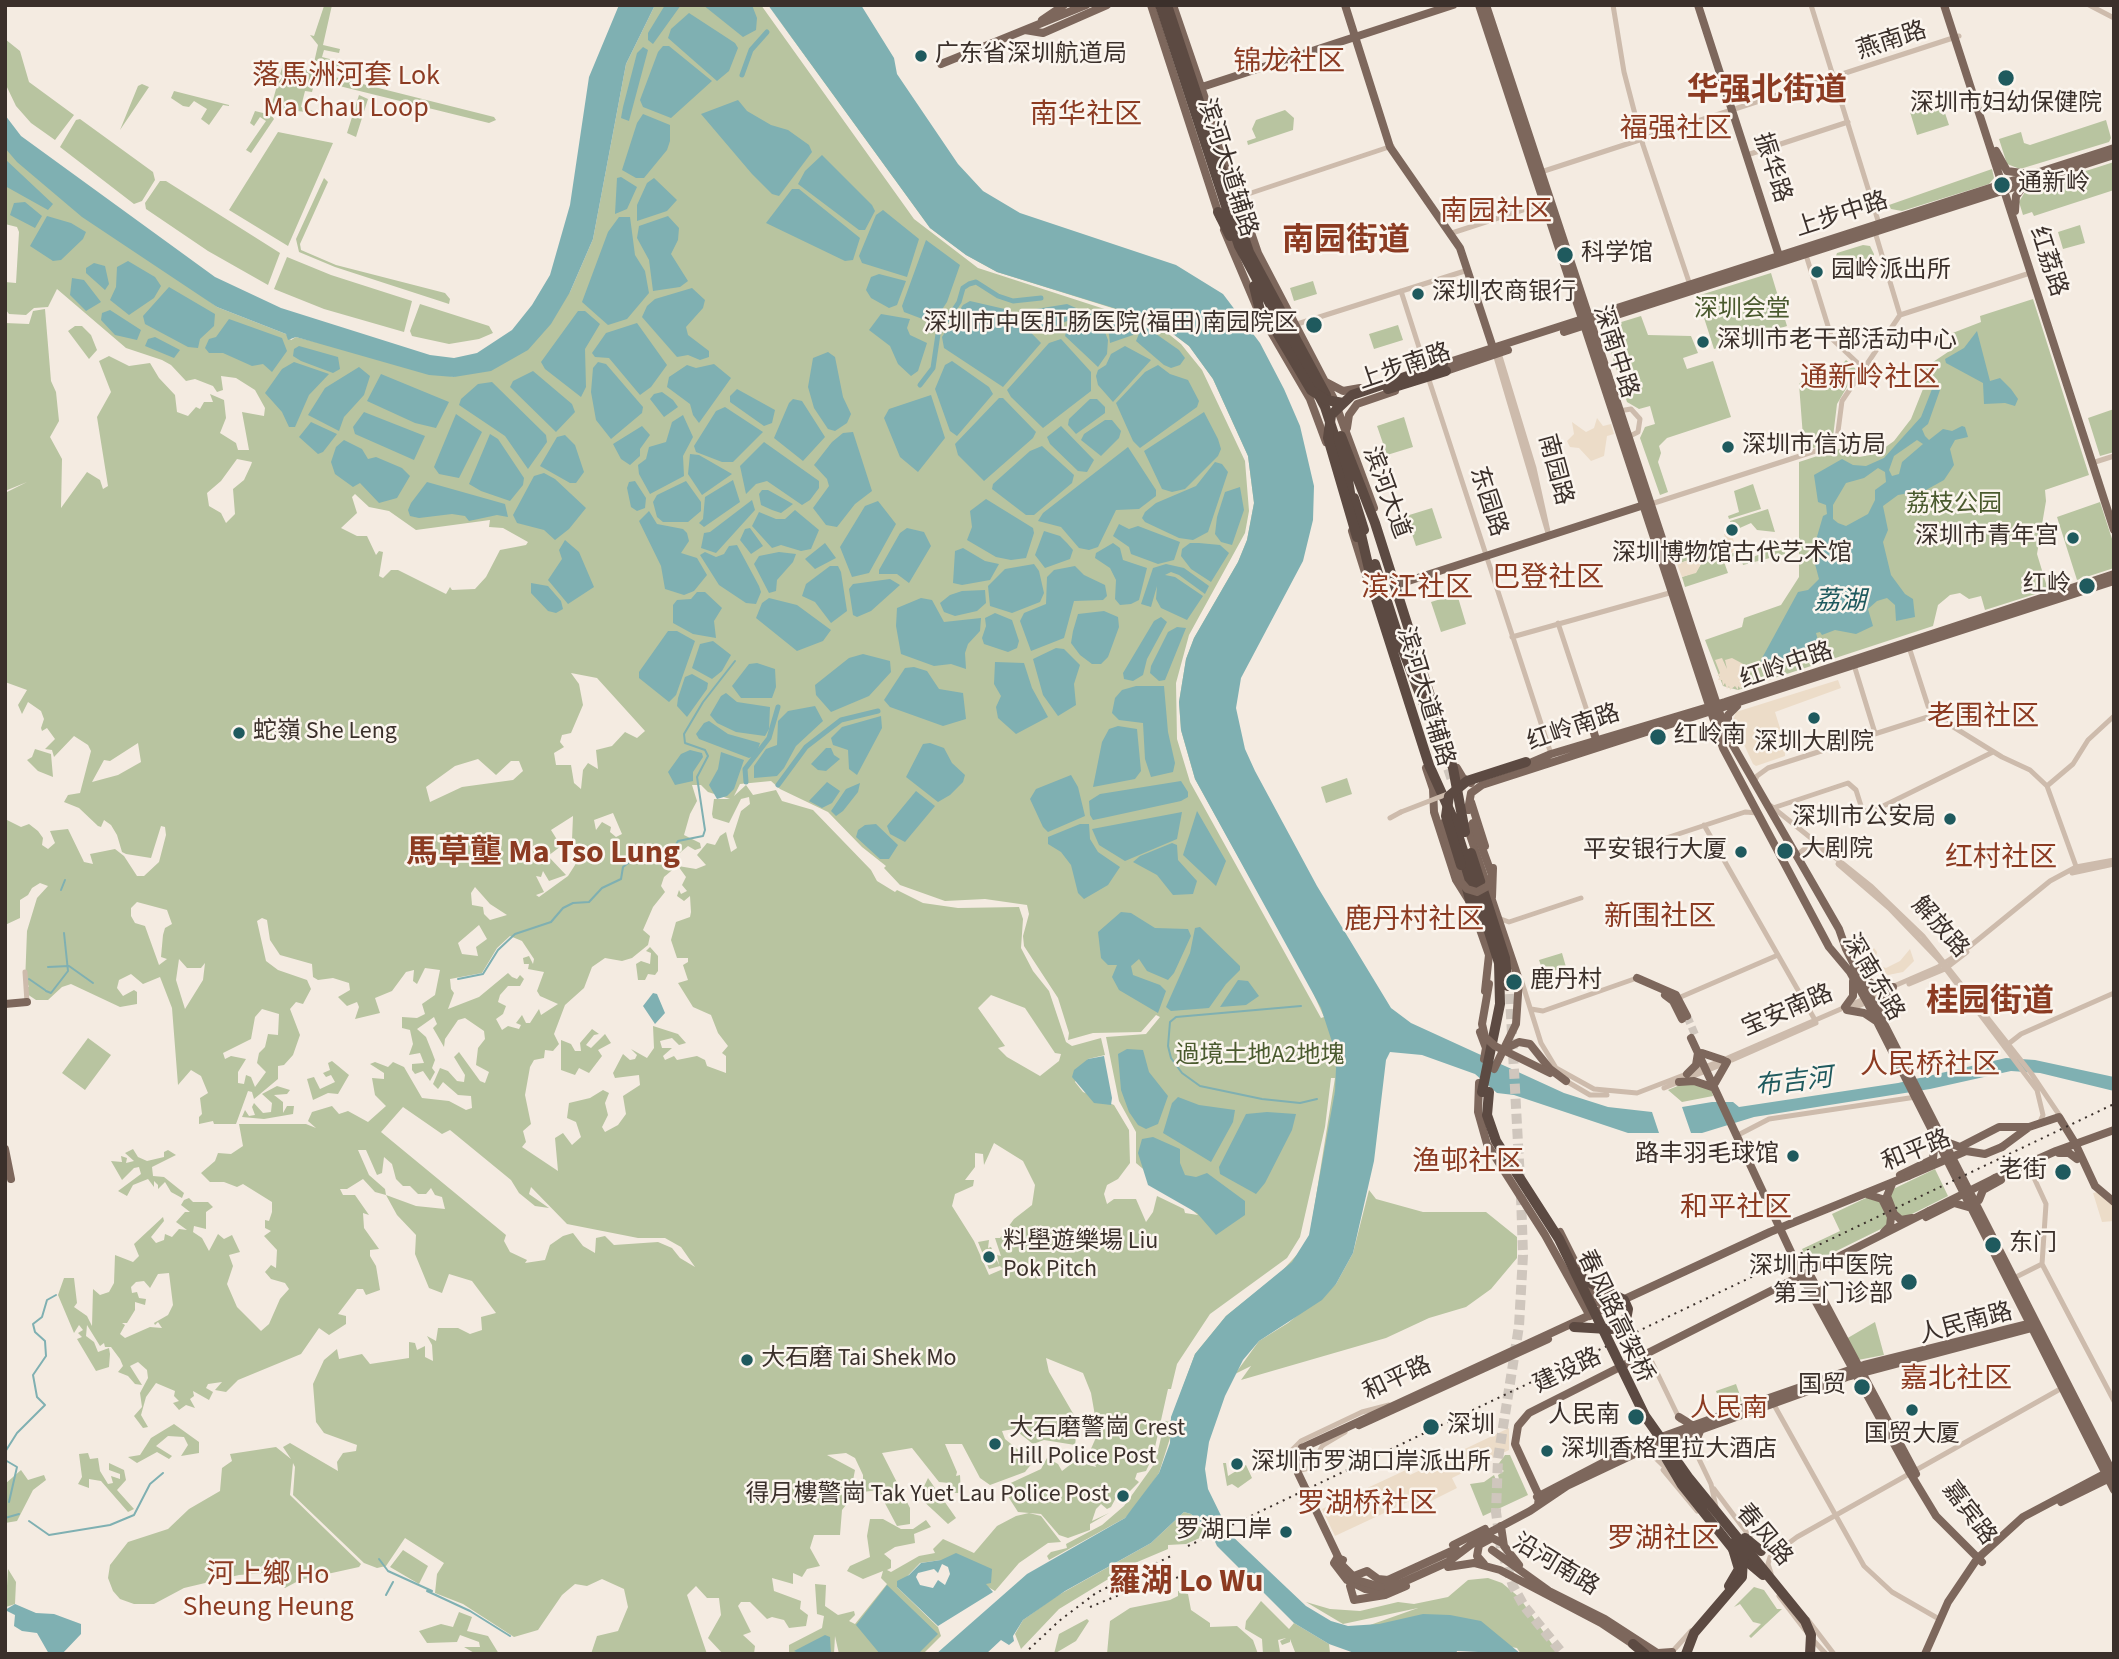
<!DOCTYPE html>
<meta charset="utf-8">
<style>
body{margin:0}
#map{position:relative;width:2119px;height:1659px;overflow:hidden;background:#f4ebe1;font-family:"Source Sans 3",sans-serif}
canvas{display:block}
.frame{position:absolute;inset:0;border:7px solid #3b302b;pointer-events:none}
</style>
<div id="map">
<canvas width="2119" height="1659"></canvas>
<div class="frame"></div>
</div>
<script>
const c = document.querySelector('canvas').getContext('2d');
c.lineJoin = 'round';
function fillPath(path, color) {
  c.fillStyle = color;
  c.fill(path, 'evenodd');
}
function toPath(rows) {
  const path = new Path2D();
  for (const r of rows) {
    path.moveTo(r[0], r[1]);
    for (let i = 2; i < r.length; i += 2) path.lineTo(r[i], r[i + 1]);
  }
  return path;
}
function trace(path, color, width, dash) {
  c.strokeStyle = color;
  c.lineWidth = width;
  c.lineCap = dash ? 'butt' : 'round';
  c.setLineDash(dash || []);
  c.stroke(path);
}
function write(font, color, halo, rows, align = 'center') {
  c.font = font + ' "Source Sans 3","Noto Sans SC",sans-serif';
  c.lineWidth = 5;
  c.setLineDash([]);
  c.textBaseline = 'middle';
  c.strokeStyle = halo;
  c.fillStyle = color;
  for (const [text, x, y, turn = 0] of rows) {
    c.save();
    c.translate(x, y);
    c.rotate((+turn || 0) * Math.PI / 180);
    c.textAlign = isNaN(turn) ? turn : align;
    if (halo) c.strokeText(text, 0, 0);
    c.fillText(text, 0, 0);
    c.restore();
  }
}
const green = toPath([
 [322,5,332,5,323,45,340,49,339,53,324,50,322,57,341,62,338,73,334,71,335,64,325,62,322,69,313,67,318,45,310,35,314,36,324,6],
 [655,5,761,5,914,219,978,268,1160,327,1181,344,1202,370,1245,461,1249,511,1245,533,1189,635,1176,683,1177,739,1190,782,1321,1018,1324,1017,1310,986,1195,779,1181,730,1179,702,1186,659,1194,638,1238,562,1247,540,1254,503,1248,456,1213,379,1189,346,1157,322,997,272,966,255,930,228,768,5,854,121,1113,300,1186,335,1235,412,1259,486,1251,543,1198,636,1324,1002,1339,1065,1315,1236,1171,1435,1159,1473,1140,1501,1125,1518,1049,1560,1047,1556,1051,1552,1067,1548,1066,1544,1102,1525,1124,1506,1155,1463,1165,1421,1170,1422,1195,1354,1226,1316,1282,1271,1303,1248,1310,1234,1335,1078,1331,1078,1325,1127,1300,1237,1287,1258,1210,1314,1177,1364,1171,1389,1168,1389,1153,1456,1146,1471,1137,1473,1135,1479,1139,1482,1128,1493,1119,1492,1111,1507,1107,1509,1101,1504,1096,1509,1092,1521,1109,1513,1090,1524,1090,1530,1068,1538,1059,1535,1041,1514,1018,1512,1002,1487,1041,1469,1047,1458,1058,1464,1062,1471,1075,1461,1096,1467,1090,1451,1098,1433,1091,1393,1083,1373,1046,1358,1049,1372,1078,1422,1075,1445,1044,1440,1033,1444,1014,1429,1002,1431,1005,1439,1033,1462,1025,1472,990,1485,980,1478,962,1444,945,1444,957,1472,956,1476,960,1475,961,1493,954,1493,949,1483,939,1482,912,1448,882,1453,910,1508,910,1524,897,1526,878,1490,863,1492,863,1475,855,1458,846,1453,827,1455,855,1470,849,1501,842,1510,840,1535,814,1535,810,1548,820,1566,807,1569,802,1577,793,1573,793,1584,772,1578,774,1591,801,1601,800,1609,808,1615,806,1626,789,1628,784,1620,772,1617,767,1619,750,1602,741,1602,738,1606,751,1632,743,1635,755,1646,754,1654,723,1654,708,1638,721,1615,719,1598,707,1598,696,1586,687,1595,707,1654,591,1654,597,1636,618,1631,628,1607,624,1589,602,1579,587,1586,575,1584,562,1595,538,1630,514,1637,463,1604,435,1593,437,1574,444,1563,405,1538,386,1566,377,1568,364,1563,293,1495,295,1467,293,1463,290,1495,361,1564,359,1567,300,1580,285,1588,266,1573,239,1575,184,1588,154,1604,134,1604,120,1599,113,1591,108,1578,110,1565,128,1542,168,1529,189,1509,220,1491,222,1468,232,1461,230,1454,276,1447,291,1459,283,1447,290,1443,338,1471,337,1462,343,1453,356,1451,357,1445,324,1433,316,1422,313,1384,324,1360,337,1349,339,1359,362,1354,370,1364,409,1358,409,1342,415,1343,417,1350,425,1346,425,1357,433,1361,432,1345,427,1336,436,1341,438,1328,458,1328,470,1334,482,1330,481,1317,496,1313,472,1281,449,1274,442,1293,429,1288,415,1254,416,1235,397,1215,386,1195,375,1192,363,1179,347,1189,340,1189,343,1195,355,1195,369,1215,363,1213,364,1228,379,1249,370,1250,370,1256,376,1266,380,1290,366,1295,363,1289,357,1289,338,1314,346,1316,346,1324,329,1335,319,1328,301,1354,238,1380,226,1392,215,1390,222,1382,208,1384,206,1388,213,1392,209,1400,193,1391,194,1396,190,1399,195,1408,186,1405,179,1410,173,1403,179,1401,174,1396,175,1391,156,1383,146,1397,141,1415,148,1427,143,1428,134,1416,142,1407,140,1393,148,1378,147,1370,138,1362,130,1366,142,1385,135,1384,128,1376,118,1372,123,1366,120,1359,111,1347,105,1347,104,1343,100,1346,87,1325,86,1336,94,1342,98,1352,109,1348,110,1354,109,1367,96,1371,77,1339,82,1337,78,1333,83,1330,79,1325,74,1333,58,1295,64,1278,74,1278,77,1303,74,1307,87,1316,92,1326,93,1289,100,1295,109,1292,114,1283,115,1255,133,1262,139,1256,134,1244,163,1217,164,1221,151,1237,156,1243,164,1240,165,1234,172,1237,179,1229,187,1230,176,1222,185,1212,190,1212,181,1205,184,1200,189,1198,193,1202,208,1202,213,1207,206,1212,206,1229,194,1226,193,1232,202,1238,209,1251,218,1234,224,1239,232,1235,240,1252,229,1255,233,1266,227,1284,237,1307,261,1331,269,1324,280,1299,289,1289,285,1283,271,1279,265,1272,271,1265,276,1268,277,1250,264,1236,271,1231,265,1228,265,1220,269,1221,272,1212,272,1202,243,1184,237,1187,224,1182,210,1182,201,1173,215,1161,218,1153,231,1154,243,1146,239,1124,306,1124,316,1128,308,1121,312,1112,332,1106,339,1114,348,1111,368,1122,386,1106,375,1095,372,1078,384,1079,384,1073,370,1064,375,1062,388,1067,393,1062,404,1067,422,1098,449,1101,466,1110,472,1108,471,1096,458,1095,443,1082,438,1089,433,1084,440,1068,448,1071,457,1081,464,1082,465,1075,454,1057,459,1052,480,1081,485,1083,489,1072,476,1065,478,1048,485,1039,484,1031,465,1018,458,1020,445,1039,444,1047,433,1028,437,1024,434,1017,417,1029,426,1037,432,1052,435,1060,432,1068,435,1072,430,1081,423,1071,415,1074,412,1070,412,1064,424,1063,420,1053,409,1055,413,1044,410,1030,402,1028,402,1017,417,1018,425,1014,422,1004,435,995,440,970,425,968,417,984,413,981,414,970,406,972,392,991,375,998,380,1013,355,1019,359,1007,357,1002,347,1006,338,997,350,990,349,983,333,978,318,980,313,977,312,964,280,955,270,940,267,920,262,918,257,921,266,961,278,970,307,980,311,989,303,1004,296,1002,290,1009,300,1035,293,1055,284,1065,278,1066,278,1079,254,1099,252,1092,248,1091,236,1124,214,1124,213,1121,199,1124,199,1117,202,1114,200,1098,208,1093,201,1076,191,1070,178,1085,172,1008,160,977,143,984,131,974,119,980,117,988,123,996,134,990,137,992,137,1004,120,1007,71,984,62,987,48,1000,36,1000,24,992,29,986,25,983,27,931,37,898,48,886,40,883,32,888,28,895,20,900,20,918,5,925,5,819,21,827,29,824,38,831,43,838,42,845,48,849,55,843,50,831,68,829,84,862,93,864,90,854,115,849,124,856,137,876,144,876,159,862,166,835,165,827,161,826,151,858,126,854,122,852,117,835,111,825,104,820,101,827,98,826,79,808,64,802,68,795,80,793,91,751,88,745,74,736,54,757,52,750,45,749,55,739,47,728,42,731,41,728,44,719,41,711,28,702,22,714,18,705,27,690,5,682,5,493,27,482,5,491,5,323,29,324,33,311,45,309,51,381,56,392,59,421,50,437,62,459,61,508,87,472,100,480,103,489,108,486,97,417,111,392,99,361,109,356,129,366,150,363,159,378,175,395,177,412,188,416,196,407,200,409,204,402,213,402,210,394,224,400,226,418,220,433,236,443,238,450,249,450,242,412,264,416,265,408,255,390,236,378,221,376,223,390,217,392,213,386,195,379,186,381,171,365,162,360,126,348,57,289,48,307,34,308,26,315,9,314,6,310,5,282,16,283,19,232,17,227,5,224,5,147,217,307,286,334,291,340,296,337,454,377,570,292,593,239,626,64],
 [237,459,252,462,251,465,244,480,233,489,235,514,226,523,221,513,209,506,207,493,221,481],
 [355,494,369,507,389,511,416,530,490,520,489,527,503,528,528,542,526,545,500,550,486,577,475,589,452,590,450,587,446,594,398,570,391,570,383,578,379,576,383,552,379,551,376,555,367,536,357,536,341,528,357,513,352,497],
 [571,673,597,678,645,731,637,738,625,732,612,746,596,750,598,769,588,763,583,770,581,789,574,783,571,765,556,765,554,753,564,747,560,742,562,735,571,733,583,705,579,684],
 [138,743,141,762,118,775,92,782,104,760,110,761],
 [478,759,496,775,511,761,519,761,523,771,513,780,462,787,430,802,426,787,455,766],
 [771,781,780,789,828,812,862,847,886,866,884,868,900,885,945,901,985,899,1027,905,1029,914,1023,936,1024,946,1058,998,1069,1033,1068,1040,1093,1033,1141,1032,1156,1015,1160,1017,1146,1034,1106,1037,1119,1101,1136,1132,1136,1163,1198,1215,1185,1213,1184,1209,1157,1196,1153,1212,1146,1222,1136,1199,1114,1199,1107,1204,1104,1194,1107,1185,1118,1179,1130,1163,1129,1130,1114,1105,1083,1092,1075,1082,1088,1059,1105,1055,1101,1038,1072,1046,1066,1042,1049,991,1033,971,1021,948,1023,919,1019,907,958,908,923,903,897,890,895,892,877,881,871,870,813,810,782,801,776,790,753,795,746,785,734,796,740,784],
 [692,785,701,785,708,792,730,799,714,799,712,814,713,818,729,823,741,799,749,797,750,804,741,811,733,836,737,848,731,852,726,832,720,836,715,845,707,843,697,855,706,865,696,869,678,866,686,877,682,885,687,891,681,894,679,890,677,896,684,901,690,896,691,912,690,917,676,922,671,940,677,958,688,958,688,962,683,965,688,980,678,983,693,1007,711,1015,718,1033,728,1046,722,1053,726,1056,726,1073,707,1066,705,1060,697,1056,677,1060,674,1056,665,1060,663,1056,672,1048,662,1048,660,1041,672,1038,679,1045,686,1043,678,1034,653,1026,654,1048,647,1058,631,1049,637,1055,635,1059,630,1060,623,1054,613,1073,615,1078,639,1075,640,1085,623,1096,626,1114,618,1125,605,1132,602,1127,608,1115,605,1103,609,1093,603,1090,590,1098,569,1103,567,1118,576,1122,581,1137,572,1145,563,1133,555,1138,558,1171,522,1147,526,1142,523,1131,531,1124,525,1095,530,1067,534,1060,544,1058,545,1050,553,1051,559,1044,554,1034,565,1005,584,988,592,967,605,958,622,961,632,958,648,945,650,936,643,930,653,907,665,892,661,886,664,877,677,866,669,853,675,857,688,846,695,850,701,848,700,843,684,835,690,814,697,801],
 [613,813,622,834,616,837,610,832,611,827,602,822,596,830,594,820],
 [573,816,572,840,582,854,568,876,539,897,536,895,544,892,536,876,541,877,543,871,549,881,566,875,548,856,561,846,551,830],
 [475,887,490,904,507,915,490,920,484,914,483,907,472,905,471,893],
 [137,902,167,910,172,924,165,928,163,935,161,957,167,959,159,965,145,926,135,923,131,916,131,908],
 [479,925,487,939,476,947,478,956,462,954,458,943],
 [510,936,522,941,534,959,533,964,529,956,523,958,524,964,529,964,528,969,544,972,537,991,540,996,558,1004,541,1015,539,1009,530,1023,526,1023,522,1015,516,1023,521,1025,519,1029,508,1026,502,1030,496,1019,503,1014,506,1006,498,1002,500,995,508,986,520,986,524,979,520,975,517,979,512,977,508,973,479,997,448,1009,454,993,451,989,450,979,482,973,497,948],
 [179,959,187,968,201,968,205,963,203,980,185,1009,176,980],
 [991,995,1025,1008,1055,1053,1061,1054,1059,1061,1040,1076,1007,1057,998,1048,1005,1046,978,1008],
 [262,1009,279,1014,278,1035,268,1034,265,1047,259,1053,257,1063,266,1072,255,1087,251,1077,246,1075,244,1084,238,1083,238,1072,246,1059,231,1056,225,1059,223,1053,251,1039,255,1017],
 [403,1107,442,1134,450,1130,511,1180,519,1193,535,1206,549,1208,529,1194,531,1187,567,1224,638,1238,665,1238,681,1247,695,1267,680,1258,672,1248,658,1242,614,1245,605,1236,596,1238,595,1253,583,1246,573,1233,563,1236,550,1245,545,1260,525,1263,527,1260,510,1252,504,1241,506,1235,381,1132],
 [994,1143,1023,1161,1035,1185,1032,1205,1014,1219,1000,1238,995,1238,1001,1256,997,1255,999,1265,991,1247,988,1248,989,1240,978,1242,989,1269,1000,1266,1003,1269,989,1275,974,1241,952,1206,955,1194,973,1186,974,1180,965,1180,975,1167,975,1153,983,1154,984,1165],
 [358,1150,366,1150,377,1175,382,1173,384,1157,392,1164,396,1179,403,1186,410,1186,418,1194,426,1194,431,1188,435,1195,442,1197,445,1209,416,1206,386,1195,385,1189,369,1175],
 [169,1273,173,1305,168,1315,154,1323,155,1325,158,1322,162,1328,150,1327,125,1338,120,1334,125,1325,122,1323,127,1323,135,1310,135,1302,145,1305,146,1299,139,1298,137,1292,132,1293,131,1287,136,1282,144,1281,150,1288,158,1274],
 [5,39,20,51,29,82,74,115,55,140,31,123,16,106,5,83],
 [283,64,494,117,496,120,489,123,315,80,312,92,305,91,301,107,319,113,273,109,271,107],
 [142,84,149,87,120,130,138,86],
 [174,91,229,105,229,106,223,105,209,125,201,119,207,109,194,101,189,107,183,106,171,98],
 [359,95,368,99,356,137,347,133],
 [1948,100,1942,104,1949,125,1917,135,1910,112],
 [1285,110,1294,118,1293,130,1248,145,1247,141,1256,138,1252,129,1256,120],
 [255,111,271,115,274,119,251,153,246,150,266,121,260,117,254,126,250,123],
 [80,119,153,172,155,180,142,201,134,204,60,147,76,120],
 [2106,120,2111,138,2109,142,2020,169,2007,164,1999,139,2021,132,2024,143,2030,145],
 [278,132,333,143,288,246,229,210],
 [2114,162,2114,190,2034,216,2032,212,2023,215,2019,202,2026,190],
 [1992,169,1994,178,1989,184,1902,211,1891,209,1889,205],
 [324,178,328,182,300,244,301,250,336,265,445,293,450,299,449,304,335,267,299,252,296,239],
 [160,181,166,181,280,253,268,285,208,251,146,209,145,203],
 [2080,225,2085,243,2063,249,2058,232],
 [1863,245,1870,246,1874,254,1873,265,1860,272,1840,275,1834,262,1837,253],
 [287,257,331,275,412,301,404,332,324,309,274,289],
 [1771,273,1787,326,1714,349,1697,296],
 [1313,281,1317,294,1294,301,1290,288],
 [2033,299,2089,475,2045,490,2046,501,2037,554,2048,590,1985,610,1981,596,1969,599,1960,593,1950,595,1938,605,1933,626,1738,690,1723,686,1705,640,1742,627,1744,618,1781,605,1799,577,1799,462,1839,449,1859,457,1876,454,1894,441,1911,419,1927,379,1924,368,1954,348,1950,334,1981,322,1980,316],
 [420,304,489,326,493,333,479,339,449,344,412,336,410,331],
 [1641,316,1648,335,1691,336,1698,353,1683,358,1687,369,1713,361,1731,417,1667,438,1659,446,1661,453,1658,462,1668,492,1660,495,1640,438,1645,427,1655,424,1650,406,1639,409,1627,402,1606,337,1607,332,1618,323],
 [1398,325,1403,340,1374,349,1369,334],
 [75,326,82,326,91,335,97,350,89,359,68,331],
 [1846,360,1857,370,1837,404,1833,437,1826,445,1804,450,1799,384,1812,373,1815,364,1832,376],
 [2114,409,2114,452,2100,456,2088,418],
 [1404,417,1413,447,1387,455,1377,426],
 [1753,484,1761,509,1729,519,1728,516,1739,512,1734,491],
 [2100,502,2114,545,2114,568,2077,580,2057,517],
 [1432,508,1442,538,1416,546,1406,516],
 [1768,509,1775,532,1757,530,1751,523,1733,531,1730,521],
 [1719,540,1720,544,1703,550,1698,557,1677,564,1674,554],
 [1785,545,1785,554,1743,565,1742,561],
 [1722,552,1724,556,1737,552,1738,555,1723,559,1728,573,1685,587,1682,577,1696,572,1705,557],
 [1457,594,1466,624,1441,632,1431,602],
 [35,749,51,754,53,777,38,771,27,760,32,757],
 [1347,778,1352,794,1326,803,1321,787],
 [650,947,658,956,658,971,655,975,648,974,645,980,638,980,636,964,641,961,650,964,651,953,646,951],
 [1562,953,1566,967,1544,974,1539,960],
 [592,1029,599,1034,594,1035,586,1045,591,1048,605,1034,611,1043,598,1050,602,1056,589,1073,579,1068,575,1075,561,1070,561,1040,571,1044,575,1051,581,1051,580,1043],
 [88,1038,111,1055,85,1090,62,1073],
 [332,1061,349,1075,338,1094,328,1093,313,1100,307,1079,314,1077,320,1089,335,1082,331,1075,326,1077,323,1073,330,1070,328,1063],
 [1685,1083,1711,1088,1713,1096,1682,1102,1668,1090],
 [277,1086,290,1090,287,1094,274,1095,283,1102,283,1113,287,1106,294,1106,293,1114,264,1119,242,1117,245,1110,249,1116,255,1115,252,1107,254,1103,263,1113,271,1112,272,1103,262,1094],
 [133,1149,138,1157,147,1161,164,1157,164,1152,168,1150,176,1155,152,1167,153,1176,164,1177,184,1193,182,1198,171,1192,165,1182,158,1189,158,1185,154,1181,154,1187,148,1179,133,1185,127,1196,118,1191,141,1174,139,1167,134,1168,122,1180,111,1161,122,1162,121,1156,127,1158,126,1163,134,1161,125,1153],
 [1935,1169,1948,1196,1906,1217,1899,1215,1890,1200,1891,1190],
 [1369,1190,1376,1199,1423,1212,1486,1212,1517,1237,1517,1258,1491,1289,1466,1307,1429,1318,1386,1338,1241,1380,1251,1366,1235,1374,1259,1341,1288,1323,1336,1284,1353,1253],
 [1868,1197,1878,1197,1890,1220,1885,1227,1814,1262,1809,1262,1802,1249,1840,1231,1832,1214],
 [1875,1322,1884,1355,1858,1360,1846,1339],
 [1736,1384,1742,1401,1722,1407,1716,1391],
 [174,1424,199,1442,199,1453,181,1456,188,1445,184,1437,168,1436,156,1446,172,1456,169,1459,157,1452,137,1463,128,1457,140,1455,151,1438],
 [88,1453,90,1459,98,1458,100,1471,108,1484,113,1483,111,1476,120,1479,120,1474,109,1470,109,1463,124,1470,126,1480,117,1490,134,1509,128,1512,101,1481,89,1479,89,1488,78,1484,82,1477,79,1454],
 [1505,1455,1510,1455,1528,1495,1483,1516,1470,1484,1484,1482,1494,1475,1496,1480,1499,1479,1498,1475,1504,1471,1497,1466],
 [1223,1463,1226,1463,1228,1476,1246,1465,1252,1478,1238,1488,1232,1484,1227,1486],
 [21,1470,28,1480,44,1475,46,1480,33,1490,17,1521,5,1523,5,1484],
 [928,1478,956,1518,948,1524,919,1497],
 [1184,1512,1191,1514,1211,1533,1186,1544,1168,1545,1168,1549,1116,1571,1115,1575,1059,1609,1021,1649,1015,1634,1023,1620,1055,1597,1151,1543],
 [1029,1513,1041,1516,1061,1542,1048,1543,1019,1563,995,1591,941,1560,920,1563,897,1587,938,1627,941,1636,923,1654,839,1654,835,1636,834,1654,789,1652,789,1645,822,1628,824,1616,817,1614,815,1584,826,1585,825,1606,838,1615,854,1611,855,1615,849,1621,855,1624,887,1584,881,1578,883,1571,863,1579,847,1571,850,1566,870,1557,867,1536,870,1519,883,1519,901,1529,913,1529,926,1520,931,1527,914,1534,915,1543,895,1547,884,1554,891,1560,891,1568,887,1570,891,1572,919,1556,935,1553,933,1549,943,1539,974,1553,997,1526,1016,1516],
 [403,1550,428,1566,419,1584,390,1567],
 [8,1569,16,1582,15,1604,6,1607,5,1620],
 [1488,1578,1502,1583,1519,1597,1559,1654,1521,1654,1517,1648,1370,1625,1418,1608,1343,1624,1306,1602,1330,1609,1360,1611,1398,1602,1414,1604,1448,1597,1468,1580],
 [1754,1587,1764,1590,1777,1609,1782,1609,1751,1638,1749,1636,1761,1624,1753,1622,1740,1604,1734,1607],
 [1178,1591,1188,1594,1191,1610,1210,1623,1210,1627,1237,1626,1253,1640,1258,1654,1107,1654,1110,1621,1130,1608,1170,1600,1178,1596],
 [1261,1601,1289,1629,1294,1623,1329,1644,1330,1653,1333,1654,1292,1654,1295,1652,1290,1639,1290,1642,1282,1645,1280,1641,1286,1638,1278,1640,1280,1652,1263,1654,1262,1639,1245,1629,1246,1621],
 [459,1612,472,1617,467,1631,488,1636,499,1654,476,1654,464,1647,480,1647,479,1642,460,1635,457,1642,427,1643,419,1631,441,1624,453,1627],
 [1087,1619,1089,1621,1076,1641,1054,1654,1059,1634]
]);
const plaza = toPath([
 [1597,418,1603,426,1611,424,1614,434,1607,436,1604,456,1591,461,1579,448,1570,447,1567,441,1574,434,1572,422,1586,432,1594,428],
 [1731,532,1737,552,1705,557,1696,573,1682,577,1677,564,1698,557,1703,550,1719,545,1719,540,1725,538,1724,534],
 [1722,658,1727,669,1725,660,1732,658,1747,666,1749,672,1741,673,1740,676,1749,674,1751,681,1743,684,1741,689,1738,686,1738,690,1735,686,1730,690,1729,686,1727,689,1725,683,1723,686,1722,680,1718,680,1720,676,1717,676,1720,673,1715,660],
 [1838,680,1841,688,1775,712,1784,741,1785,756,1756,766,1753,764,1733,721,1736,712],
 [1874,948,1877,952,1875,962,1880,966,1886,968,1900,961,1910,949,1914,961,1903,972,1888,975,1871,965,1869,955],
 [2098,1192,2114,1205,2114,1221,2102,1222,2093,1193],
 [1509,1428,1509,1450,1452,1478,1457,1488,1429,1502,1430,1507,1418,1512,1412,1500,1335,1536,1322,1509,1406,1470,1410,1475]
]);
const water = toPath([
 [619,5,655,5,626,64,593,239,570,292,551,324,528,350,491,371,454,377,429,375,296,337,288,340,286,334,217,307,82,217,17,162,5,148,5,115,21,136,215,277,281,308,430,355,454,358,477,353,512,330,532,305,550,275,570,205,589,77],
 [665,5,681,5,653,44,648,40,648,33],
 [703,5,752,5,757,18,756,30,743,37],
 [768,5,861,5,894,58,897,74,958,164,983,191,1020,213,1176,265,1223,294,1260,343,1284,389,1300,426,1314,486,1313,520,1303,561,1241,678,1236,708,1245,749,1255,771,1317,886,1391,1008,1411,1023,1564,1093,1608,1107,1652,1112,1659,1133,1628,1133,1514,1095,1497,1093,1475,1074,1422,1055,1390,1052,1386,1060,1374,1161,1353,1253,1336,1284,1322,1300,1259,1341,1243,1360,1225,1396,1209,1442,1205,1469,1208,1489,1230,1534,1306,1606,1331,1621,1348,1626,1379,1624,1423,1614,1450,1615,1481,1621,1521,1654,1457,1651,1456,1654,1357,1654,1329,1644,1294,1623,1217,1546,1211,1533,1191,1514,1184,1512,1151,1543,1065,1591,1023,1620,1013,1636,1014,1641,1009,1645,1001,1640,986,1654,936,1654,1027,1574,1125,1518,1159,1473,1170,1443,1171,1417,1195,1354,1226,1316,1292,1262,1309,1235,1335,1091,1336,1068,1333,1045,1321,1008,1195,779,1181,730,1179,702,1186,659,1194,638,1238,562,1247,540,1254,503,1248,456,1213,379,1189,346,1156,321,997,272,966,255,930,228],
 [689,13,735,43,738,48,729,71,717,81,668,38,671,29],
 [663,46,669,46,712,81,671,118,643,107,640,100,658,52],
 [643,47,648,50,629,121,621,118,623,107,637,53],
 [738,100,747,111,771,125,788,130,809,145,812,152,779,196,772,194,752,174,701,114],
 [643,114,670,125,670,141,667,150,644,178,636,178,622,170,637,123],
 [822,155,872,205,875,211,865,230,859,230,798,184,805,171],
 [5,159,53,204,48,210,5,186],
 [621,177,637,187,627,209,615,214,617,178],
 [654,178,677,200,667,211,637,221,637,205,647,183],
 [792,189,799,189,860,238,853,260,845,261,766,223],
 [25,202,42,216,35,228,10,215,14,203],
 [883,210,919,239,907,277,862,263,859,256,876,215],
 [47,216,71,223,86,232,83,239,61,260,53,261,30,246],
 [668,216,679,228,678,240,671,254,688,281,680,287,653,291,649,260,637,238,639,226],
 [619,217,630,217,635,255,645,271,649,293,627,319,608,325,582,302,608,232],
 [926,240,960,265,947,302,933,323,904,312,902,306],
 [128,261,155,277,161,286,154,298,129,315,110,300,116,287,117,267],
 [94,263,105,266,109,284,105,290,86,273,86,268],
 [879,274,906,281,897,305,889,308,871,298,866,290,871,277],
 [72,278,84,280,101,302,86,311,70,295],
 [169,287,215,314,214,326,200,339,198,348,188,347,145,324,143,316],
 [692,288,705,300,703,308,686,327,688,335,709,351,709,357,700,360,688,355,677,357,642,317,647,306,655,299],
 [970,301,1009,310,1041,343,1003,387,944,348,942,337,963,305],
 [1067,304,1076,308,1074,318,1044,331,1029,321,1024,311],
 [110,310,141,330,137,340,115,335,101,320,102,313],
 [1089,310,1136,324,1133,335,1110,343,1108,327,1080,318,1082,311],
 [578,311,585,311,600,324,585,349,586,387,581,397,545,369,541,362],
 [881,314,910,319,907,328,910,335,927,343,918,371,911,376,898,364,890,346,869,330],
 [229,319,282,338,287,351,272,372,263,364,252,366,223,353,209,353,205,348,209,339,216,337],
 [637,323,667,365,651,387,640,395,609,358,595,357,592,353,606,333],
 [1078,324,1103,327,1108,340,1107,354,1098,367,1065,336,1068,326],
 [1146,327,1179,350,1185,358,1180,365,1171,368,1164,365,1136,341,1141,329],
 [1977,331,1990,381,2000,378,2011,389,2018,399,2015,406,2005,403,1984,404,1983,383,1946,363,1945,359,1964,348],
 [155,337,180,350,174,358,145,346,148,339],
 [1061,339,1091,372,1091,391,1043,428,1011,397,1007,390,1049,343],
 [299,346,338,357,340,369,333,373,301,361,293,356,294,349],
 [1125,346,1151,360,1113,402,1098,385,1096,376,1098,370,1106,365,1111,354],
 [828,352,835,357,843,397,851,414,847,423,835,431,828,429,814,408,808,387,813,358],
 [952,361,989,387,993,394,957,436,950,431,935,389,945,365],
 [294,362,329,374,309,395,295,427,289,427,282,412,265,393,282,369],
 [598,362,606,364,643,407,642,413,611,439,596,420,591,392,593,368],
 [714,364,731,378,699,423,693,415,690,404,667,387,669,377,687,365,696,368],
 [1158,365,1170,374,1188,380,1199,401,1197,407,1140,448,1133,441,1116,403,1145,372],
 [359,367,370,376,364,395,344,417,339,431,308,415,325,388],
 [533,371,572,404,575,412,556,432,510,387,513,381],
 [381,374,449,402,436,428,415,423,367,401],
 [1936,379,1940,390,1928,424,1922,429,1925,436,1929,440,1943,429,1952,431,1962,426,1965,427,1968,437,1955,440,1950,449,1954,465,1944,480,1926,490,1898,495,1883,506,1888,530,1883,542,1891,575,1905,594,1913,599,1915,617,1896,621,1895,605,1887,598,1877,601,1868,609,1873,626,1856,634,1835,630,1822,635,1820,632,1816,633,1819,644,1814,649,1761,668,1761,660,1798,592,1808,590,1819,579,1815,564,1816,540,1823,516,1827,514,1826,505,1818,502,1814,475,1842,459,1853,465,1866,466,1884,458,1921,417],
 [1917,440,1923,444,1902,462,1899,474,1892,476,1889,470,1894,456],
 [1878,468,1885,472,1886,482,1875,490,1875,500,1868,514,1846,526,1838,523,1833,519,1833,505,1846,483,1864,478],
 [492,382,546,435,547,442,528,469,505,436,459,405,461,399,478,384],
 [737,389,775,410,772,423,764,426,730,402,730,396],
 [662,392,673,400,678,407,664,417,650,399,654,394],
 [931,395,945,438,918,472,900,457,884,418,889,409],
 [999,398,1003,398,1036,432,1033,438,984,481,958,455,955,444],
 [793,399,802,401,825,437,803,461,774,438,789,403],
 [1090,399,1097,399,1105,407,1105,413,1076,434,1068,425,1069,419],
 [725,407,763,432,733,462,722,462,696,452,694,446,716,411],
 [364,412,425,436,414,460,355,434,353,427],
 [1204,412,1218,439,1221,449,1218,456,1185,489,1172,492,1162,489,1144,451],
 [456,414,482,432,459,478,439,474,434,467],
 [683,415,693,437,683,456,684,476,650,494,639,474,638,465,646,459,649,447,666,442,672,422],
 [1105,420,1112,420,1121,431,1119,438,1101,456,1081,440,1084,434],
 [311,422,337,434,323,452,318,454,299,437],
 [642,426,650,435,640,449,640,456,630,465,621,459,613,444],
 [1061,426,1094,460,1087,472,1078,471,1050,444,1047,437],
 [853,432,872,491,855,504,837,527,826,525,813,508,829,486,827,479,814,465,832,442,843,433],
 [490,434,498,439,524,478,523,485,510,501,481,491,469,484],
 [565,435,575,445,584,472,576,483,570,483,540,466,557,437],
 [344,440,362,449,368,459,376,457,402,468,410,476,397,498,379,503,360,483,353,487,335,474,331,462,336,447],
 [764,442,819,481,819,488,810,500,802,505,767,481,756,484,746,494,740,466],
 [1042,446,1074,475,1072,483,1034,515,1026,515,992,489,993,484,1030,451],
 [1128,447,1156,490,1156,496,1139,509,1116,510,1098,547,1089,550,1079,548,1061,527,1038,521,1043,513],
 [690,454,699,455,732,474,702,495,688,474],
 [1215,462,1222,464,1228,472,1208,532,1193,540,1179,538,1145,522,1142,518,1145,512,1156,503,1196,486],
 [544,473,555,479,586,508,569,529,555,540,544,530,517,523,513,515,534,476],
 [733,480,740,502,704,527,699,523,703,519,705,497],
 [635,481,646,498,645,508,637,511,631,507,627,488,629,482],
 [686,481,701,502,701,511,688,522,663,522,657,517,653,502,657,495],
 [427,482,505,504,508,517,497,515,469,521,465,516,452,514,419,518,410,516,408,510,411,503],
 [1240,487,1244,510,1232,545,1221,542,1215,534,1217,517,1225,492],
 [762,490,768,490,793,504,781,513,772,510,761,505,759,494],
 [986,499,1033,528,1034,533,1026,558,1011,560,996,557,967,540,972,527,970,511],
 [752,500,755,510,716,553,701,548,704,533,710,532],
 [878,501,896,524,869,573,852,577,840,547,865,506],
 [795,510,819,530,811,549,801,551,781,545,772,548,752,526,759,512,776,519,785,519],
 [649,511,657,524,683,529,687,533,689,541,681,553,697,558,707,575,694,591,684,595,665,589,661,566,639,521],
 [1119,524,1129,529,1138,526,1180,542,1174,560,1158,564,1131,554,1129,547,1113,536],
 [750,528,763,546,751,554,740,540,745,529],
 [907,528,924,532,931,546,909,583,897,574,879,574,879,570,900,533],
 [1044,531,1060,536,1067,543,1073,550,1070,559,1045,568,1035,555],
 [565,540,579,552,594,587,568,604,548,580,562,559,559,550],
 [825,543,836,558,815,569,805,559],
 [1113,543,1120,548,1123,560,1147,568,1139,600,1131,604,1120,605,1115,599,1116,580,1110,568,1095,558,1096,553],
 [1199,543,1220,545,1229,553,1211,582,1191,569,1181,556,1182,549,1190,543],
 [737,545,759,586,761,592,756,604,746,603,719,585,700,555,705,552,716,557,724,554,729,546],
 [963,548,985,561,999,564,990,580,962,585,953,583,955,551],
 [779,552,796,554,793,562,777,580,776,591,769,593,754,564,759,556],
 [1034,564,1039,571,1044,593,1040,602,1012,613,990,606,988,586,1005,569],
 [1166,564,1184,568,1209,586,1205,594,1179,575,1171,572,1165,575,1175,577,1203,596,1187,620,1161,608,1156,599,1157,586,1151,607,1141,604,1153,568],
 [830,566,838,566,841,572,847,611,831,623,815,602,802,596,806,584],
 [1075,566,1084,575,1105,585,1107,596,1103,600,1074,601,1064,638,1031,651,1020,621,1024,613,1046,604,1047,577,1054,570],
 [890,579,900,585,871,611,857,617,853,615,849,589,853,584],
 [531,583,548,586,561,601,563,609,556,613,548,611,531,593],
 [985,590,986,603,977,611,955,616,944,612,940,603,950,595,962,591],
 [697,592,705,592,722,608,714,621,716,638,693,634,673,623,673,605,677,600,691,599],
 [769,598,797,605,831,630,823,641,797,651,756,618,762,603],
 [921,598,932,600,944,622,981,618,980,631,968,644,965,653,966,669,951,664,934,666,901,654,896,626,897,608],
 [1104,611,1118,617,1119,627,1108,657,1101,664,1092,664,1080,655,1071,643,1073,631,1078,614],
 [995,613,1012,620,1019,641,1017,648,1008,652,984,644,982,638,986,626,985,618],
 [1161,617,1167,622,1147,659,1143,675,1133,681,1124,679,1123,673,1154,621],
 [1177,627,1186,628,1165,680,1159,681,1150,673,1151,666,1168,632],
 [668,631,677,631,695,641,676,695,669,702,639,678,639,672],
 [713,641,731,655,722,671,712,679,692,668,700,644],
 [1056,648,1064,649,1080,665,1074,684,1076,705,1058,716,1043,695,1033,659],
 [863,654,890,661,891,672,869,696,831,712,816,695,815,685,849,658],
 [995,662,1024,663,1032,688,1048,717,1016,734,998,718,996,707,1001,696,994,684],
 [757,663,775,669,776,687,772,698,741,698,732,686,749,664],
 [914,667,927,671,939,689,963,693,966,719,943,726,890,707,884,700,905,668],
 [692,674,708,683,707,689,687,717,677,706,678,698,685,677],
 [1136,686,1164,686,1168,732,1175,763,1173,772,1151,777,1145,759,1143,723,1119,720,1112,713,1115,698,1122,690],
 [726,693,737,702,770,707,769,729,765,736,736,732,717,723,710,715,721,696],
 [815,706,823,721,796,746,784,768,777,776,754,778,754,766,766,749,777,745,778,721,788,711],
 [881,716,882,728,857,775,849,769,848,750,833,745,831,738,842,727],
 [709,721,728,734,760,743,756,755,749,758,699,739,696,734,704,723],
 [1118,726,1137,729,1141,771,1135,779,1093,787,1102,742,1109,729],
 [930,743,944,748,952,763,965,775,963,782,950,795,938,802,906,777,923,744],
 [826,748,831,748,834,755,840,759,826,771,818,770,811,764],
 [690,750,702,753,703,757,693,772,693,781,675,785,668,772,681,754],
 [721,752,744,760,734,789,727,796,717,799,709,785,718,769],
 [1071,775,1078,787,1085,816,1048,832,1043,827,1030,799,1036,789],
 [1181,781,1188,792,1188,797,1181,801,1103,818,1093,820,1090,815,1089,801,1100,794],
 [827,782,840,791,832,803,822,808,809,801],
 [860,783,858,792,843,811,836,816,831,811,846,789],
 [916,791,935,806,905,842,890,834,887,826],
 [1197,811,1226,861,1216,886,1183,855],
 [1182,812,1177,839,1125,861,1099,845,1092,829],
 [876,824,898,845,889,859,880,859,856,837,858,830,865,825],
 [1080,824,1089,824,1090,839,1098,852,1120,867,1108,885,1084,899,1078,893,1071,865,1061,852,1048,844,1048,837],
 [1172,843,1177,845,1178,860,1197,881,1193,894,1173,895,1157,875,1133,862,1140,856],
 [1121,912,1131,913,1155,928,1188,929,1191,936,1174,973,1168,980,1147,971,1139,959,1131,966,1133,975,1160,985,1166,991,1158,1013,1119,990,1112,977,1117,965,1108,965,1101,958,1098,932],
 [1200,927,1240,966,1240,970,1226,984,1209,1008,1171,1011,1166,1007,1190,953,1195,928],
 [1238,980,1248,981,1259,996,1246,1005,1220,1007],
 [653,993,657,994,665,1013,655,1024,643,1006],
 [1127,1049,1143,1050,1149,1072,1168,1096,1158,1124,1146,1129,1138,1125,1129,1112,1121,1090,1118,1054],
 [1104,1056,1112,1098,1111,1105,1094,1103,1072,1077,1074,1070,1088,1059],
 [2006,1058,2035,1060,2114,1077,2114,1091,2040,1073,2011,1071,1930,1089,1754,1117,1702,1133,1691,1133,1682,1107,1712,1102,1733,1102,1739,1107,1898,1083],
 [1178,1097,1199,1105,1235,1110,1233,1122,1211,1162,1163,1133,1172,1103],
 [1267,1112,1296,1114,1292,1130,1265,1183,1256,1194,1220,1174,1219,1167,1246,1114],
 [1153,1137,1180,1149,1180,1163,1185,1175,1196,1177,1207,1173,1245,1201,1245,1215,1216,1235,1197,1213,1148,1185,1138,1153,1142,1139],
 [956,1553,992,1569,991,1583,986,1584,993,1592,938,1626,897,1587,897,1581,909,1575,921,1563,941,1560],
 [942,1564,948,1567,950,1574,945,1585,938,1580,933,1588,920,1585,916,1577,918,1573,934,1569,938,1573],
 [887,1585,938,1634,918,1654,880,1654,856,1625],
 [15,1604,36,1613,54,1614,81,1624,81,1634,62,1654,49,1654,37,1633,22,1631,14,1626,15,1615,5,1610],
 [825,1635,830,1637,831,1654,801,1654,794,1651]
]);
const stream = toPath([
 [61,890,65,880],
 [48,967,69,966,93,983],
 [29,979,45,990],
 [458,979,483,974,498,950,515,934,551,922,563,908,573,903,589,902,602,888,621,879,623,867,645,850,653,849,669,857,678,841,703,836,705,830,697,777,708,756,705,750,685,743,684,734,703,702,735,661],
 [46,991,51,993,68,971,64,933],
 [1301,1006,1176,1017,1170,1022,1168,1046,1171,1058,1182,1073,1200,1086,1262,1099,1300,1103,1317,1099],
 [5,1452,17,1433,45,1405,37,1397,33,1375,46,1356,45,1341,35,1332,33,1324,42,1317,47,1300,56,1295],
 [5,1460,17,1467,9,1502],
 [5,1518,19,1514],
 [29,1521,49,1535,110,1525,134,1515,150,1484,163,1473],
 [379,1559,388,1571,432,1591],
 [427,1591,470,1611,510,1636],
 [386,1595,393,1582]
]);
const river = toPath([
 [742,75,751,50,767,32],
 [920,385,933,368,938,334,959,302,963,288,969,284,976,282,998,296,1013,301,1041,298],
 [746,782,745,769,769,738,778,707],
 [778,785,806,747,841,720,878,711]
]);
const majorTunnel = toPath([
 [1687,1016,1696,1037]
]);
const highwayTunnel = toPath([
 [1405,640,1418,677],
 [1424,698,1453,783],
 [1509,979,1520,1180],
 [1521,1195,1523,1255,1519,1326,1498,1459,1496,1512,1501,1548,1513,1586,1524,1606,1563,1654]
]);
const minor = toPath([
 [1613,5,1624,72,1643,145,1690,285],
 [1811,5,1880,227],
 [2089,5,2114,18],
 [1747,155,1848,122],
 [1541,172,1959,36],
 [1239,197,1392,146],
 [1875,232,1900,315],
 [1452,233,1544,203],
 [1806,255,1832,339,1863,368],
 [1401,291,1425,366],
 [1900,315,2030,273],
 [1294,325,1468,270],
 [1499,353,1534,468,1549,536],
 [1496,357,1548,533],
 [1429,380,1551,754],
 [1619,411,1631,409,1640,419,1638,432,1626,438],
 [2092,463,2114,456],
 [1651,504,1831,446,1837,439,1842,401,1900,315],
 [1558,623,1592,726],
 [1512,637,1673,592],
 [1908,644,1928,706,1934,715,2002,757,2030,770,2047,786,2077,869],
 [1854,665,1875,733],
 [1754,783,1757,776,1768,768,1934,715],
 [2047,786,2073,764,2088,740,2114,716],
 [1771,806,1872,887,1923,936,2031,1073,2062,1119],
 [1773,808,1848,783,1856,790,1862,809,1869,813,1993,752],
 [1390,818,1401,812],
 [1704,825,1815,1020],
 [1645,845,1745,812,1758,813],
 [1797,855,1808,846,1825,853],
 [1838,864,1889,908,1939,960,2037,1090,2043,1115,2040,1122],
 [2072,873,2114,864],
 [1498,918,1509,922,1581,898],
 [25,972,27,1002],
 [1521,979,1541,1043,1556,1068,1594,1089,1637,1093,1723,1060,1938,967,1969,947,2050,881,2076,867,2114,860],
 [1909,984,1945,969,1967,952],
 [1676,999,1778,955],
 [1531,1009,1543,1011,1637,978],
 [1851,1009,1887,994],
 [2007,1045,2021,1034,2114,993],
 [1732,1060,1816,1023],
 [1566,1081,1590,1095,1607,1095],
 [1664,1088,1723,1064],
 [1740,1134,1769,1119,1916,1097],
 [2029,1167,2046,1204,2042,1264,2114,1401],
 [2014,1278,2042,1264],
 [1648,1354,1680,1420],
 [1773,1403,1864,1566,1892,1592,1939,1619],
 [1345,1432,1323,1445,1310,1468,1300,1470,1292,1463,1290,1452,1301,1441,1362,1412,1389,1405],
 [1686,1432,1711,1484,1716,1507],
 [1646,1449,1674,1476],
 [1663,1470,1697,1511],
 [1714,1489,1750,1537],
 [1771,1573,1768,1564,1770,1557,1797,1537,2062,1388],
 [1779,1596,1805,1630],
 [1808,1620,1834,1654],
 [1813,1640,1826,1654],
 [1672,1652,1691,1631]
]);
const major = toPath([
 [1151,5,1220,218],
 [1173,5,1258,253,1333,397,1374,508],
 [1345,5,1390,147,1460,248,1494,351],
 [1479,5,1723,748,1829,947,1850,972,1867,1002,2114,1490],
 [1486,5,1727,735,1839,929,1846,949,2114,1475],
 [1698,5,1780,259],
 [1944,5,2114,530],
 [1042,20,1064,5],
 [1025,30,1043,33,1107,5],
 [941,64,1086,5],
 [1202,87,1453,5],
 [1996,151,2007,171,2022,173],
 [2015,211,2016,196,2026,183],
 [1224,230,1257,308,1310,399,1326,442],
 [1564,332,2114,155],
 [1443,364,2114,148],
 [1446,371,1508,350],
 [1326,382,1343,391,1360,388],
 [1347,428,1349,415,1357,404,1395,391],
 [1352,531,1368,582],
 [1399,584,1644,505],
 [1592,726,1597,743],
 [1728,731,1728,715,1737,706],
 [1523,766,1551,754,1725,702,2114,574],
 [1426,768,1433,789,1434,812,1456,880,1471,904,1489,955,1485,991],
 [1457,768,1463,778,1471,783],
 [1471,802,1485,846],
 [1468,810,1471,793,1482,785,2114,581],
 [1467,826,1519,980,1516,1024,1494,1069],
 [1492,897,1493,868],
 [1637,978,1676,995,1687,1016],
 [1864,978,1877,987,1893,987],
 [1665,995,1673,1001,1682,1019],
 [5,1004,27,1002],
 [1845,1007,1853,996,1853,981],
 [1847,1010,1864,1013,1876,1021],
 [1884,1017,1884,1002,1891,992],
 [1480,1032,1486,1048,1484,1059],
 [1691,1038,1805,1282,1910,1473,1936,1516,1982,1562],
 [1507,1048,1519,1042,1530,1044,1550,1069,1566,1081],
 [1702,1053,1723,1060],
 [1687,1074,1696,1065,1698,1053],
 [1679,1082,1694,1081,1712,1087],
 [1479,1083,1478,1112,1487,1144,1545,1235,1590,1316],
 [1715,1083,1727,1062],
 [1949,1143,1960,1147,1999,1127,2029,1127],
 [2002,1147,2029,1127,2059,1117,2075,1143,2095,1186,2114,1202],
 [5,1149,11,1179],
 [2059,1153,2069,1153,2077,1159],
 [1900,1175,1933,1159,1935,1140],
 [1995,1178,2056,1151,2114,1130],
 [1892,1184,1887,1196,1894,1214,1901,1220,1912,1218],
 [1869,1195,1882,1199,1891,1217,1890,1226,1884,1232],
 [1979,1200,1983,1190,2001,1180],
 [1926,1217,1954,1203,1968,1207],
 [1560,1232,1581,1274],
 [1809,1273,1916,1474],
 [1587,1279,1598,1302,1604,1305],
 [1679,1417,1692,1425],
 [1359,1425,1548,1339],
 [1302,1448,1770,1232,1908,1176],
 [1696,1453,1695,1443,1701,1429],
 [1537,1497,1631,1448,1769,1398,1864,1365,2032,1323],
 [2061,1502,2112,1477],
 [1538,1505,1539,1496,1515,1444,1518,1426,1529,1413,1929,1211],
 [1501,1526,1504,1546,1519,1565],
 [1453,1545,1485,1529],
 [1492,1550,1549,1591,1605,1619,1659,1654],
 [1343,1560,1337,1558,1334,1563,1347,1580,1365,1589,1384,1592],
 [1484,1564,1477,1556,1479,1545,1492,1538,1502,1543],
 [1448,1567,1474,1563,1500,1570,1601,1623,1637,1647],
 [1406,1586,1385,1595,1354,1600,1350,1586,1354,1576,1367,1571,1378,1579,1388,1580,1456,1549],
 [1381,1587,1399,1584,1448,1562,1481,1537,1530,1511,1567,1486,1639,1452,1847,1377,2032,1328,2036,1324],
 [1658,1653,1672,1652],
 [1925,1654,1948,1602,1977,1559,2023,1517,2108,1472]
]);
const highway = toPath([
 [1160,5,1239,246,1325,407,1347,474,1352,505],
 [1167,5,1249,252,1326,395],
 [1218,212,1230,236],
 [1254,286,1262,319],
 [1341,436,1375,523,1453,768,1465,832],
 [1354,498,1364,530],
 [1359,526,1376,599,1429,765,1452,816,1499,963,1500,1004,1482,1092],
 [1375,564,1402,648,1425,707],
 [1471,853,1505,958,1508,986],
 [1461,865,1471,904],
 [1574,1327,1608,1329],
 [1745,1538,1761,1551],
 [1738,1554,1763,1575],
 [1729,1586,1739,1569,1733,1549],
 [1633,1644,1645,1654]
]);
const rail = toPath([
 [1188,1546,2114,1104],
 [1090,1607,1124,1593,1186,1575],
 [1024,1654,1059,1621,1096,1593,1173,1555]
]);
const minorBridge = toPath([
 [1401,812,1450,793]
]);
const majorBridge = toPath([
 [1443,823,1461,882,1467,889,1477,892,1488,886,1492,875,1473,823],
 [1489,984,1482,1024,1485,1037,1495,1046,1550,1073],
 [1908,1176,1966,1151,1985,1154,2002,1147],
 [1929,1211,1995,1178],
 [1302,1448,1295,1461,1298,1473,1342,1565,1357,1580,1381,1587]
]);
const highwayBridge = toPath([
 [1269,319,1311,390,1326,400,1343,403],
 [1388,389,1446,371],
 [1357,537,1328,438,1331,415,1352,395,1443,364],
 [1461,865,1446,816,1449,796,1467,781,1526,762],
 [1489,1092,1487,1115,1496,1141,1559,1239,1645,1416,1688,1477,1805,1621,1811,1635,1810,1654],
 [1577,1272,1585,1280,1624,1300,1628,1309,1626,1320,1612,1329],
 [1663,1453,1682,1485,1733,1549],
 [1686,1654,1694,1633,1742,1577,1743,1557,1735,1542]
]);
const markers = [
 [921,56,7,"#1f5a5e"],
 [2006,78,9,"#1f5a5e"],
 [2002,185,9,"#1f5a5e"],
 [1565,255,9,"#1f5a5e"],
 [1817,272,7,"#1f5a5e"],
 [1418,294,7,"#1f5a5e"],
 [1314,325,9,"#1f5a5e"],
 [1703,342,7,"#1f5a5e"],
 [1728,447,7,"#1f5a5e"],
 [1732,530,7,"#1f5a5e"],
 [2073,538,7,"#1f5a5e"],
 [2087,586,9,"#1f5a5e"],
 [1814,718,7,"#1f5a5e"],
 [239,733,7,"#1f5a5e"],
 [1658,737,9,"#1f5a5e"],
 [1950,819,7,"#1f5a5e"],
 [1785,851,9,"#1f5a5e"],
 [1741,852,7,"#1f5a5e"],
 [1514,982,9,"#1f5a5e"],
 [1793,1156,7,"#1f5a5e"],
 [2063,1172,9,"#1f5a5e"],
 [1993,1245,9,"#1f5a5e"],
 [989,1257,7,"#1f5a5e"],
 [1909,1282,9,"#1f5a5e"],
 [747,1360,7,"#1f5a5e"],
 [1862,1387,9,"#1f5a5e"],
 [1912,1410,7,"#1f5a5e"],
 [1636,1417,9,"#1f5a5e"],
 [1431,1427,9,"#1f5a5e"],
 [995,1444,7,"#1f5a5e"],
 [1547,1451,7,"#1f5a5e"],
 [1237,1464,7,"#1f5a5e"],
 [1123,1496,7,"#1f5a5e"],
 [1286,1532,7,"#1f5a5e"]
];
const streetNames = [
 ["燕南路",1892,42,-18],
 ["滨河大道辅路",1226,168,72],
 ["振华路",1771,168,72],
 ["上步中路",1842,216,-18],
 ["红荔路",2047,262,72],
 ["深南中路",1614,352,72],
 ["上步南路",1405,368,-19],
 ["南园路",1554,470,75],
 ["滨河大道",1385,493,70],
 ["东园路",1487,502,72],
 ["红岭中路",1787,667,-19],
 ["滨河大道辅路",1424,697,73],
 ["红岭南路",1574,729,-19],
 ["解放路",1939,928,48],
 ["深南东路",1872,978,59],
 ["宝安南路",1788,1012,-23],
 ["和平路",1917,1152,-22],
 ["春风路高架桥",1614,1317,64],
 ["人民南路",1966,1325,-15],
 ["建设路",1568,1372,-26],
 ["和平路",1398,1380,-25],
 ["嘉宾路",1968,1514,53],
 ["春风路",1763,1536,50],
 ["沿河南路",1555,1566,31]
];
const poiNames = [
 ["广东省深圳航道局",935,56],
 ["深圳市妇幼保健院",2006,105,"center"],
 ["通新岭",2018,185],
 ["科学馆",1581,255],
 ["园岭派出所",1831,272],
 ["深圳农商银行",1432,294],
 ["深圳市中医肛肠医院(福田)南园院区",1298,325,"right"],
 ["深圳市老干部活动中心",1717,342],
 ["深圳市信访局",1742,447],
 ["深圳市青年宫",2059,538,"right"],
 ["深圳博物馆古代艺术馆",1732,555,"center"],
 ["红岭",2071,586,"right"],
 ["蛇嶺 She Leng",253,733],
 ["红岭南",1674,737],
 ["深圳大剧院",1814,744,"center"],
 ["深圳市公安局",1936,819,"right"],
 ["大剧院",1801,851],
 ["平安银行大厦",1727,852,"right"],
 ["鹿丹村",1530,982],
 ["路丰羽毛球馆",1779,1156,"right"],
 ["老街",2047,1172,"right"],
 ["料壆遊樂場 Liu",1003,1243],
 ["Pok Pitch",1003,1271],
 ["东门",2009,1245],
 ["深圳市中医院",1893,1268,"right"],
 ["第三门诊部",1893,1296,"right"],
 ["大石磨 Tai Shek Mo",761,1360],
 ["国贸",1846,1387,"right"],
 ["人民南",1620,1417,"right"],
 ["深圳",1447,1427],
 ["大石磨警崗 Crest",1009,1430],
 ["Hill Police Post",1009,1458],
 ["国贸大厦",1912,1436,"center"],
 ["深圳香格里拉大酒店",1561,1451],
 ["深圳市罗湖口岸派出所",1251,1464],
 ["得月樓警崗 Tak Yuet Lau Police Post",1109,1496,"right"],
 ["罗湖口岸",1272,1532,"right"]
];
const parkNames = [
 ["深圳会堂",1742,311],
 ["荔枝公园",1954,506],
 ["過境土地A2地塊",1260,1057]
];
const waterNames = [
 ["荔湖",1840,603],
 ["布吉河",1794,1084,-7]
];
const neighbourhoodNames = [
 ["人民南",1729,1410]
];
const quarterNames = [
 ["锦龙社区",1289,64],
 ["落馬洲河套 Lok",346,78],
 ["Ma Chau Loop",346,110],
 ["南华社区",1086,117],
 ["福强社区",1676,131],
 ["南园社区",1496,214],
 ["通新岭社区",1870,380],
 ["巴登社区",1548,580],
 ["滨江社区",1417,590],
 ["老围社区",1983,719],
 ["红村社区",2001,860],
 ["新围社区",1660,919],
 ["鹿丹村社区",1414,922],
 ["人民桥社区",1930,1067],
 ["渔邨社区",1468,1164],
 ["和平社区",1736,1210],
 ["嘉北社区",1956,1381],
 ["罗湖桥社区",1367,1506],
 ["罗湖社区",1663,1541],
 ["河上鄉 Ho",268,1577],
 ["Sheung Heung",268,1609]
];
const districtNames = [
 ["华强北街道",1767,93],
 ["南园街道",1346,243],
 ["馬草壟 Ma Tso Lung",543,855],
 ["桂园街道",1990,1004],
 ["羅湖 Lo Wu",1186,1584]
];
fillPath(green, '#b8c4a0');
fillPath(plaza, '#ecdcc8');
fillPath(water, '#7fb0b2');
trace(stream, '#7fb0b2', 2);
trace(river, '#7fb0b2', 5);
trace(majorTunnel, '#cfc6bd', 8, [8, 4]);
trace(highwayTunnel, '#cfc6bd', 10, [10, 5]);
trace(minor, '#cdbbac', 5);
trace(major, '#7d675c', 8);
trace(highway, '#5c4a42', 10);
trace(rail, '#3b302b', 2, [2, 5]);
trace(minorBridge, '#cdbbac', 5);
trace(majorBridge, '#7d675c', 8);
trace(highwayBridge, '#5c4a42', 10);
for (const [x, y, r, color] of markers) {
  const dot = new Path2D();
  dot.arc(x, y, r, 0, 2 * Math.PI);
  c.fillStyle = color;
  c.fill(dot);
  trace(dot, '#fbf5ee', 2.5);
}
write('24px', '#3b302b', '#fbf5ee', streetNames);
write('24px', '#3b302b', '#fbf5ee', poiNames, 'left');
write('24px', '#4a5a2e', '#fbf5ee', parkNames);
write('italic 26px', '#1f5a5e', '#fbf5ee', waterNames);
write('26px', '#8c3b22', '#fbf5ee', neighbourhoodNames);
write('28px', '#8c3b22', '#fbf5ee', quarterNames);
write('bold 32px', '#8c3b22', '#fbf5ee', districtNames);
</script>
